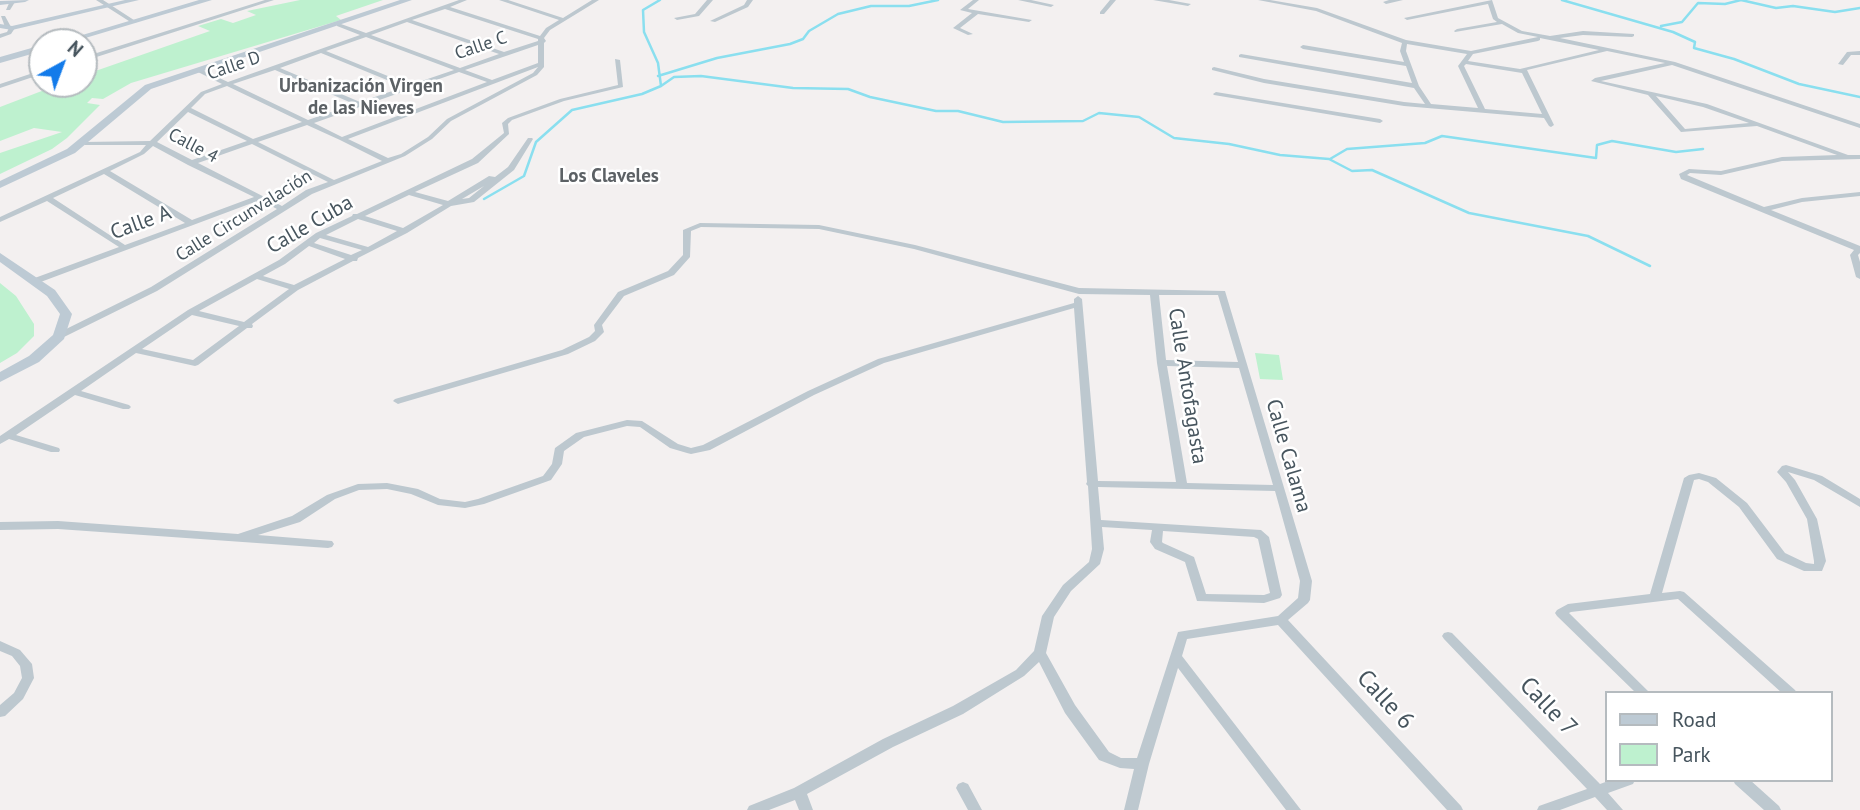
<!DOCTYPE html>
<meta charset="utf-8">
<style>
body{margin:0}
#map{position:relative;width:1860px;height:810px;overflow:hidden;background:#f3f0f0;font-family:"PT Sans",sans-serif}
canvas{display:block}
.legend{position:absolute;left:1605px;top:691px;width:228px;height:91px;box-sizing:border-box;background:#fff;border:2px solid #b5bbbf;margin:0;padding:9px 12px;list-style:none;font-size:21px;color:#47555e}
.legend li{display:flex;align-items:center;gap:14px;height:35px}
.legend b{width:35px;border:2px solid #b5bbbf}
.north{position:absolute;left:28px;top:28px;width:70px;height:70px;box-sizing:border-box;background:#fff;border:2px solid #b5bbbf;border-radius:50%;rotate:41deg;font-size:19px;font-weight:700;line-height:28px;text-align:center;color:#47555e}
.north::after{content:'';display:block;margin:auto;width:24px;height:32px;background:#137bea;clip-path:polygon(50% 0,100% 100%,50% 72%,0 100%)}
</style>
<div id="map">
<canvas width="1860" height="810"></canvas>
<ul class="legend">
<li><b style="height:9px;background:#bdcad4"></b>Road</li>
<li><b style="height:19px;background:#bef1cf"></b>Park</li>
</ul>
<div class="north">N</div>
</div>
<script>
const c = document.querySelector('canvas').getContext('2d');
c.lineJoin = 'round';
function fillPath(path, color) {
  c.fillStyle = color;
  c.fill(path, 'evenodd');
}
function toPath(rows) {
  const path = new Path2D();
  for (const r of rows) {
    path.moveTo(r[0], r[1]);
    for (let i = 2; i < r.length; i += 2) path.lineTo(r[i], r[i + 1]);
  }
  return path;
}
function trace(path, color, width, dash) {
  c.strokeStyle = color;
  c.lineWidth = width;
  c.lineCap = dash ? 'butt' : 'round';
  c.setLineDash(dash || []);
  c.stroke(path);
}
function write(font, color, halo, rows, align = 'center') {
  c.font = font + ' "PT Sans",sans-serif';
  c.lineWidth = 5;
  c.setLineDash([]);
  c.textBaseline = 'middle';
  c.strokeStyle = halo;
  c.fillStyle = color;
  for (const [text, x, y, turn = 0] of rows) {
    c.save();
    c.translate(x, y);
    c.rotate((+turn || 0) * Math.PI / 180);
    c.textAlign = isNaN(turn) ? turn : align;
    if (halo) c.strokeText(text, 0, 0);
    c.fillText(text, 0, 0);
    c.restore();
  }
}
const green = toPath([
 [300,0,383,0,336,16,341,20,131,83,103,99,92,98,87,103,100,105,67,138,52,149,0,174,0,153,62,132,34,128,0,141,0,107,60,84,84,84,84,75,210,31,198,26,221,19,233,23,256,15,247,11],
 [0,283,16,296,34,324,34,336,17,353,0,363],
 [1255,353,1279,355,1283,380,1260,379]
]);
const stream = toPath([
 [1562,0,1673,32,1695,42,1694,48,1734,59,1799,84,1860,97],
 [1661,26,1682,22,1698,3,1725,4,1741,0,1776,8,1793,6,1835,12,1860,8],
 [658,76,717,58,790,44,803,39,809,31,838,14,871,6,909,6,938,0],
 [661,86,674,77,701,76,793,88,848,89,870,97,936,111,958,111,1003,122,1083,121,1099,113,1139,117,1174,138,1229,144,1280,155,1329,159,1352,171,1372,170,1469,213,1588,236,1650,266],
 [1330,159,1347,149,1425,143,1442,136,1596,158,1597,145,1612,141,1676,152,1703,149],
 [484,199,524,176,536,142,572,110,642,94,661,86,658,63,644,32,643,10,660,0]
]);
const street = toPath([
 [96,0,103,0,137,22,132,23,96,0],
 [265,0,274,0,84,61,84,57,265,0],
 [459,0,467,0,450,7,540,36,546,28,559,20,499,0,508,0,563,18,592,0,599,0,550,30,544,38,546,41,544,43,544,67,537,75,451,121,432,139,405,156,312,194,157,291,62,338,56,338,55,336,56,334,151,287,277,209,260,200,38,283,32,283,31,281,32,279,119,247,47,201,0,222,0,217,140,152,146,145,85,145,83,144,83,142,150,141,201,92,222,84,196,71,196,69,200,69,228,82,360,35,337,26,337,24,341,24,366,33,459,0],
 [445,9,538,39,538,41,504,52,412,20,445,9],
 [407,22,499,54,460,68,371,35,407,22],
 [366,37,454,70,410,85,326,51,366,37],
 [538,45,538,63,492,80,465,70,538,45],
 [321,53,404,87,360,102,280,68,321,53],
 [538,67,533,73,447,119,428,137,401,154,388,158,348,139,538,67],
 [275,70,354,104,308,120,233,84,275,70],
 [459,72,487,82,342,137,314,123,459,72],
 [227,86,302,122,253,139,191,108,205,94,227,86],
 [188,112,247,141,192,160,157,142,188,112],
 [307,125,340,140,382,161,334,180,258,142,307,125],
 [252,144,328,182,306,190,282,206,198,163,252,144],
 [153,146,188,165,254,197,192,220,110,171,144,154,153,146],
 [104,174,185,223,125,245,53,198,104,174],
 [707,0,713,0,699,16,677,20,674,18,695,14,707,0],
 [747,0,753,0,748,7,715,22,710,21,744,5,747,0],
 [973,0,979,0,968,9,1032,20,1029,22,978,14,960,28,973,34,968,35,953,28,972,13,960,10,973,0],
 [1018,0,1031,0,1054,5,1051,7,1018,0],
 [1110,0,1116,0,1104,14,1100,14,1100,12,1110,0],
 [1153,0,1169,0,1191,4,1188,6,1153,0],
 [1258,0,1270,0,1317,8,1406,40,1471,51,1538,37,1518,33,1502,24,1455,32,1454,31,1457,29,1497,22,1493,19,1488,4,1407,20,1404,18,1492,0,1498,18,1522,31,1550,36,1583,31,1634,34,1634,36,1632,37,1583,35,1560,38,1675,62,1860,124,1860,128,1672,65,1601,81,1707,104,1848,155,1860,155,1860,159,1782,161,1721,175,1690,173,1687,175,1764,207,1802,198,1860,192,1860,196,1802,202,1771,210,1860,246,1860,253,1858,255,1860,262,1860,279,1856,277,1850,255,1854,250,1681,179,1679,174,1689,169,1721,171,1782,157,1837,155,1757,126,1681,132,1648,95,1591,81,1595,78,1665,63,1607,51,1527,70,1554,125,1551,127,1549,126,1544,118,1404,106,1264,83,1212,70,1212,68,1214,67,1264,79,1404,102,1425,104,1414,88,1239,57,1239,55,1241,54,1412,83,1406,66,1303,49,1300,47,1303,45,1404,62,1400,51,1402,43,1316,11,1258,0],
 [1540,38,1599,50,1520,69,1468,61,1473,54,1538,41,1540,40,1540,38],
 [1407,44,1467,54,1458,66,1478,108,1431,104,1419,86,1406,51,1407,44],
 [1466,64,1522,73,1542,114,1485,109,1464,66,1466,64],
 [1656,96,1703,107,1749,123,1685,129,1656,96],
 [1389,0,1403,0,1386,4,1383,2,1389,0],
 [10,1,15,2,10,10,6,10,10,1],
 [1,16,5,16,11,27,15,28,11,34,0,38,0,34,7,32,9,28,5,27,1,16],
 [1860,51,1860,55,1851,55,1843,65,1838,64,1847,52,1860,51],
 [615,59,620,60,623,87,564,101,512,120,508,124,509,134,478,163,415,192,448,201,489,176,495,177,508,167,528,138,532,138,533,139,514,170,474,202,451,206,407,233,358,258,357,261,353,261,298,290,252,324,253,326,252,328,247,328,198,365,195,366,136,353,81,391,129,405,131,407,129,409,123,409,75,395,16,435,59,448,60,450,59,452,51,452,9,439,0,444,0,436,188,310,279,260,316,233,352,216,353,214,357,214,472,159,504,133,502,123,508,118,560,99,618,85,615,59],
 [484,186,469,198,462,199,484,186],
 [409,195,443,205,403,228,365,216,409,195],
 [358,219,397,231,368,247,326,235,358,219],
 [320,238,362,250,351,255,314,243,320,238],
 [309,246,345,259,294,285,263,276,285,264,309,246],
 [257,279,289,289,244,322,199,311,257,279],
 [192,315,239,326,193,360,142,349,192,315],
 [42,70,42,74,0,88,0,84,42,70],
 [1216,92,1380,119,1383,121,1380,123,1214,95,1213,94,1216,92],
 [700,223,819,225,915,245,1079,288,1225,291,1312,581,1310,600,1308,603,1288,620,1461,806,1463,810,1447,810,1278,625,1187,639,1182,656,1301,810,1286,810,1178,668,1149,764,1138,810,1124,810,1134,769,1120,768,1099,760,1065,713,1039,662,1024,676,963,714,893,747,807,794,813,810,799,810,795,800,769,810,747,810,749,806,794,788,883,739,953,706,1016,670,1034,651,1042,616,1063,585,1089,562,1092,549,1088,486,1086,484,1087,482,1074,308,884,363,814,395,710,450,691,454,687,453,670,448,640,427,627,426,584,437,564,451,562,464,551,480,484,504,465,508,438,505,411,494,387,489,359,490,335,499,300,522,258,535,332,541,334,544,332,547,328,548,58,529,0,530,0,522,58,521,238,534,292,516,327,495,358,484,387,483,418,489,440,499,465,502,478,499,543,476,552,464,555,448,576,433,627,420,642,421,678,444,691,448,703,445,808,391,878,359,1074,303,1074,299,1078,296,1082,299,1098,481,1176,482,1157,363,1150,295,1079,294,914,249,819,229,701,227,691,231,690,257,674,275,624,296,602,325,604,332,595,341,568,354,401,403,398,404,393,401,395,399,562,350,589,337,595,331,594,325,618,292,668,271,683,255,683,230,700,223],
 [1159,295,1218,295,1238,362,1166,360,1159,295],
 [1167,366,1239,368,1273,485,1187,483,1167,366],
 [1098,487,1275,491,1300,581,1298,598,1278,616,1178,632,1137,758,1121,758,1109,752,1075,705,1046,653,1054,617,1071,591,1100,564,1104,549,1102,527,1152,530,1150,542,1155,549,1185,562,1197,601,1264,603,1280,598,1282,595,1269,537,1261,530,1101,520,1098,487],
 [1163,531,1254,537,1258,539,1270,593,1264,595,1206,594,1194,557,1163,543,1162,542,1163,531],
 [1786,465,1822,476,1860,499,1860,507,1814,480,1788,472,1795,480,1817,519,1826,561,1822,571,1804,571,1777,559,1739,507,1708,482,1699,479,1694,480,1662,593,1680,591,1684,592,1795,690,1797,693,1782,693,1678,599,1571,612,1569,613,1650,693,1636,693,1557,616,1555,613,1557,610,1568,604,1650,594,1684,478,1689,475,1699,473,1716,478,1747,503,1785,553,1806,563,1814,564,1814,561,1807,519,1786,482,1777,472,1782,466,1786,465],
 [1448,632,1452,633,1600,784,1611,780,1635,780,1633,784,1608,793,1623,810,1607,810,1595,797,1560,810,1537,810,1539,806,1587,789,1444,639,1442,636,1444,633,1448,632],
 [0,641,20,650,32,664,34,678,23,699,5,716,0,717,0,705,14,693,22,678,20,666,12,656,0,651,0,641],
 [1733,780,1750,780,1779,806,1781,810,1764,810,1735,784,1733,780],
 [963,782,968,784,982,810,968,810,956,788,958,784,963,782]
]);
const secondary = toPath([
 [29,0,25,2,0,5,0,1,29,0],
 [125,0,139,0,12,30,0,28,0,24,12,26,125,0],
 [199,0,212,0,72,42,59,42,199,0],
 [400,0,412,0,151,89,75,153,0,188,0,181,67,149,145,85,400,0],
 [42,45,42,51,0,63,0,57,42,45],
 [0,253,55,290,72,314,64,339,39,362,0,382,0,372,29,356,53,335,60,314,47,296,0,262,0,253]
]);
const farStreetnames = [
 ["Calle C",481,46,-19],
 ["Calle D",234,66,-19],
 ["Calle 4",193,146,28],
 ["Calle Circunvalación",244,216,-32]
];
const farNeighbourhoodnames = [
 ["Urbanización Virgen",361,87],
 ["de las Nieves",361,109],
 ["Los Claveles",609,177]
];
const streetNames = [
 ["Calle A",141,223,-20],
 ["Calle Cuba",310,225,-30],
 ["Calle Antofagasta",1187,386,81],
 ["Calle Calama",1288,456,74]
];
const nearStreetnames = [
 ["Calle 6",1385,700,47],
 ["Calle 7",1548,707,46]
];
fillPath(green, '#bef1cf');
trace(stream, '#8adfef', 2.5);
fillPath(street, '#bdc8cf');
fillPath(secondary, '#bdcad4');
write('18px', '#47555e', '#fff', farStreetnames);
write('bold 19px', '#5c6165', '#fff', farNeighbourhoodnames);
write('21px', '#47555e', '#fff', streetNames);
write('24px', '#47555e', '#fff', nearStreetnames);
</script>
